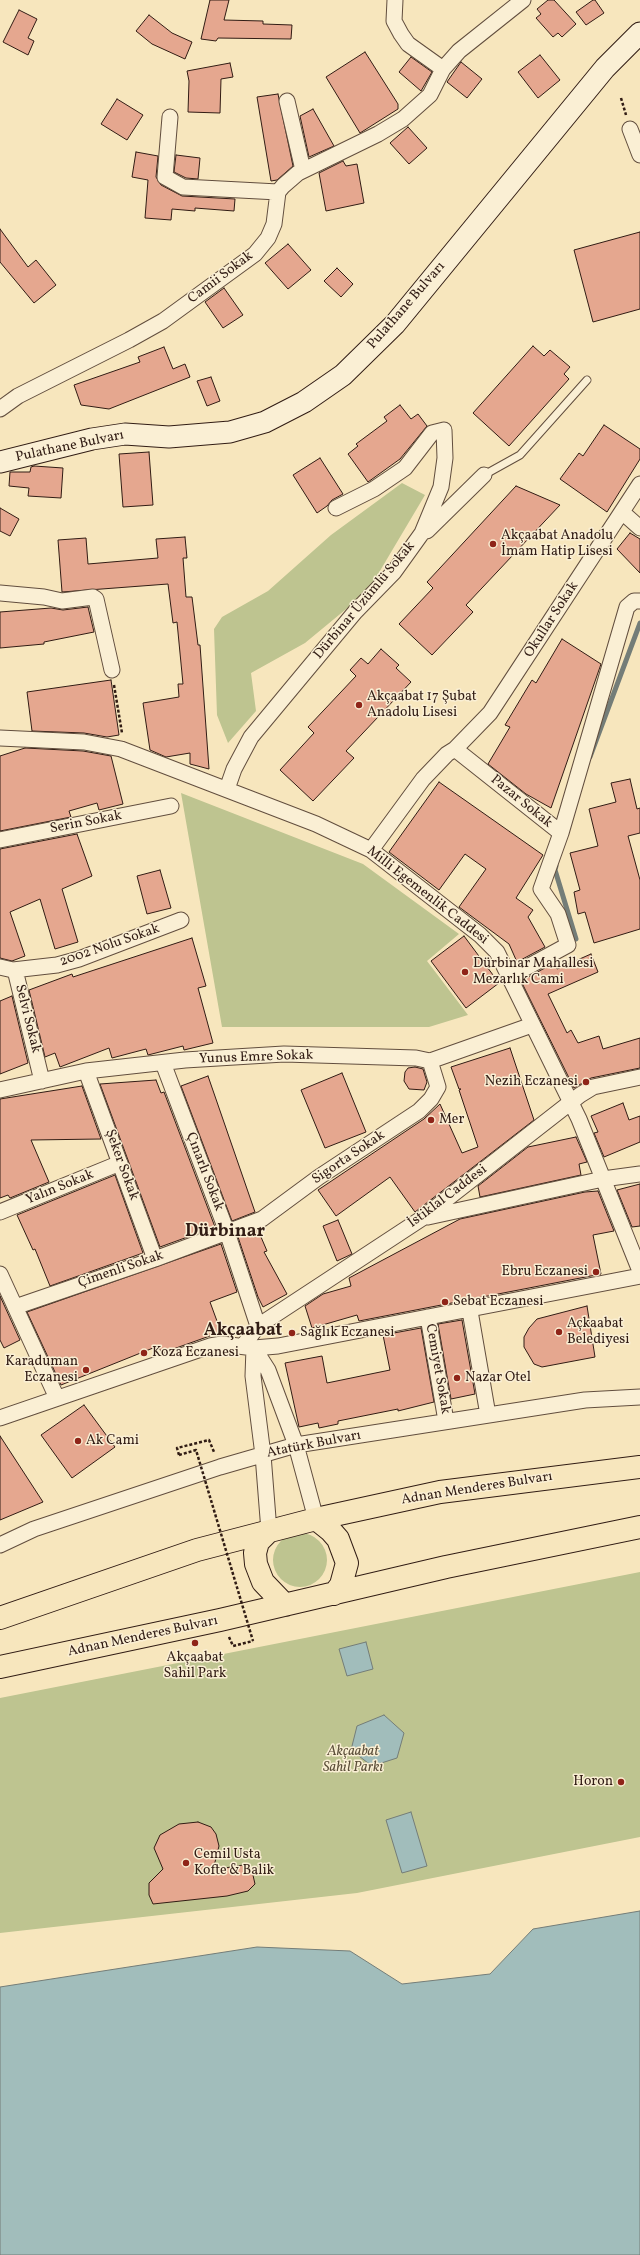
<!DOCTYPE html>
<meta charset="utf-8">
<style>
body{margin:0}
canvas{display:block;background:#f7e6bd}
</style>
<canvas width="640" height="2255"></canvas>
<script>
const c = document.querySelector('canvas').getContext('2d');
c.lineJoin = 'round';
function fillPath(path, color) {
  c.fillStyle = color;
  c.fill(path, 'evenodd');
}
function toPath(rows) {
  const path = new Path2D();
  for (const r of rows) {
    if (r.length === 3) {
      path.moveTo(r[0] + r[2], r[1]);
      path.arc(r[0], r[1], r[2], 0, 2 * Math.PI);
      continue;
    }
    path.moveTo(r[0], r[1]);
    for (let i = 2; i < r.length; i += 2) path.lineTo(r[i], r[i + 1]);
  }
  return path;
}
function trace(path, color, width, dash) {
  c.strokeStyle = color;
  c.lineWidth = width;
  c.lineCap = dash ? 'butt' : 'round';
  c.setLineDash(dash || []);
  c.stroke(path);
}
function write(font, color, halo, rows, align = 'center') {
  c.font = font + ' Vollkorn,serif';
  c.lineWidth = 3;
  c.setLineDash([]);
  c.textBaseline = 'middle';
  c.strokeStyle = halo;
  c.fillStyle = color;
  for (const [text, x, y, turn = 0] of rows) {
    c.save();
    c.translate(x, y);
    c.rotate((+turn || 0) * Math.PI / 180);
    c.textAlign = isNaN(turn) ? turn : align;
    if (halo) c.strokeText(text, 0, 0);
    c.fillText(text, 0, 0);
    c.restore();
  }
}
const green = toPath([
 [402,483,425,495,368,591,305,643,251,673,256,711,228,743,217,715,214,629,222,617,268,591,331,535],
 [181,793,363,864,459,934,427,961,468,1015,429,1027,222,1027],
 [300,1560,27],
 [640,1572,640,1837,357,1893,0,1933,0,1698]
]);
const water = toPath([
 [366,1642,373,1669,347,1676,339,1649,366,1642],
 [384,1715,404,1733,397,1758,372,1766,351,1750,357,1726,384,1715],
 [411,1812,427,1866,402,1873,386,1820,411,1812],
 [640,1911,640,2255,0,2255,0,1987,257,1947,350,1951,402,1984,490,1974,533,1929,640,1911]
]);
const stream = toPath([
 [590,757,640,623],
 [556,866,555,870,576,939]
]);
const building = toPath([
 [210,0,229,0,224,20,263,21,263,24,292,25,291,39,218,38,216,41,201,39,210,0],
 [548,0,554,0,576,24,562,37,558,33,553,37,536,18,541,14,537,9,548,0],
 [593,0,595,0,604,13,586,25,576,12,593,0],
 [19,10,37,19,28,38,34,41,28,55,3,42,19,10],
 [149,15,172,33,192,42,185,59,152,44,136,31,149,15],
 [365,52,398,104,398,109,360,133,326,77,365,52],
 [540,55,560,80,538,98,518,72,540,55],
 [411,57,432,72,421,91,399,72,411,57],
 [461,62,482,79,467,98,447,82,461,62],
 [230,63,233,77,221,79,220,113,188,112,189,81,187,71,230,63],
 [278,94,293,166,277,180,271,181,257,97,278,94],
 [117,99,143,115,127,140,101,124,117,99],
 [313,109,334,146,309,157,300,116,313,109],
 [408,127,427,148,409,164,390,143,408,127],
 [136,152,158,156,156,177,161,185,182,196,235,199,234,211,195,208,195,211,172,209,171,220,145,218,148,180,132,177,136,152],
 [176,155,200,158,198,179,186,178,174,172,176,155],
 [343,161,346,166,357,164,364,203,326,211,319,173,343,161],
 [0,229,28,267,36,260,56,285,34,303,0,262,0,229],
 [640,232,640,309,593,322,574,250,640,232],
 [288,244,311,270,288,289,265,263,288,244],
 [337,268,353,284,341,297,324,281,337,268],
 [224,288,243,315,223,328,205,302,224,288],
 [533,346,544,356,550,350,570,367,564,374,569,379,509,446,473,413,533,346],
 [164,347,173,369,185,364,190,377,109,409,81,405,74,385,140,362,138,357,164,347],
 [211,377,220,401,207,406,197,381,211,377],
 [400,405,411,419,418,414,427,426,400,459,368,482,348,454,358,446,356,444,387,421,384,417,400,405],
 [604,425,640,449,640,459,607,512,560,479,579,453,583,456,604,425],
 [149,452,153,505,123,507,119,454,149,452],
 [320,458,343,494,332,500,327,506,317,513,293,475,320,458],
 [34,466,63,468,61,498,28,496,29,488,9,486,10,472,30,472,31,467,34,466],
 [516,486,560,505,466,605,473,612,432,655,399,624,433,588,427,582,516,486],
 [0,508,19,519,10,536,0,531,0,508],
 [630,533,640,539,640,573,617,549,630,533],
 [185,537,187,558,183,558,186,597,192,597,198,645,200,645,209,769,190,764,190,753,166,757,150,750,143,703,179,697,178,684,183,684,177,622,173,623,168,584,62,592,58,540,86,538,88,564,158,558,156,539,185,537],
 [88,607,94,632,44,642,44,644,0,648,0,612,51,608,63,610,88,607],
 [562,639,601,664,551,808,526,794,488,764,510,727,505,725,532,680,536,683,562,639],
 [381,649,399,665,396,668,411,682,346,751,354,758,313,801,280,770,314,733,308,727,356,676,350,670,361,658,368,664,381,649],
 [111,680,119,735,107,737,84,733,32,731,27,692,111,680],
 [25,748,83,751,111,756,123,804,99,810,97,803,69,811,71,817,0,831,0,756,25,748],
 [630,779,637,809,640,808,640,833,628,836,640,880,640,929,594,943,585,912,578,914,574,892,580,890,570,853,598,846,589,809,616,802,611,783,630,779],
 [439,782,543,855,516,898,533,910,528,917,545,947,517,962,509,944,459,907,486,869,465,854,439,890,389,852,439,782],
 [77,834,92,876,62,889,78,942,55,949,40,899,10,912,25,956,12,961,0,958,0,849,77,834],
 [160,870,171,908,147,914,137,876,160,870],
 [464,936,499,983,466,1008,431,961,464,936],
 [192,938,206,986,198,988,213,1043,184,1050,183,1046,148,1055,146,1049,112,1058,109,1048,60,1067,55,1053,45,1057,29,990,72,974,73,977,192,938],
 [591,954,598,972,548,994,567,1033,571,1030,578,1043,599,1036,603,1049,640,1038,640,1068,591,1078,574,1088,521,981,554,963,557,969,591,954],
 [12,996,28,1063,0,1074,0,1001,12,996],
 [510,1048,534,1120,415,1212,390,1177,336,1216,318,1190,424,1119,440,1104,462,1153,478,1147,459,1090,461,1089,459,1089,451,1067,510,1048],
 [415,1067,423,1069,427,1082,424,1090,409,1089,404,1081,405,1072,408,1068,415,1067],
 [342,1073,366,1132,325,1148,301,1090,342,1073],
 [208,1076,255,1212,232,1221,181,1086,208,1076],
 [156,1080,161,1093,164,1092,215,1227,160,1247,100,1084,156,1080],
 [82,1086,101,1139,31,1140,49,1182,10,1198,8,1195,0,1198,0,1099,82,1086],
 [623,1103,629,1120,640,1116,640,1142,604,1157,594,1133,598,1132,591,1116,623,1103],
 [576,1137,587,1162,579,1164,581,1175,480,1197,478,1186,528,1147,576,1137],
 [115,1175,143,1253,50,1286,35,1249,33,1250,17,1215,115,1175],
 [640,1184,640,1226,632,1227,617,1190,640,1184],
 [598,1191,614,1231,593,1235,601,1274,359,1321,357,1315,312,1328,305,1306,323,1294,351,1286,349,1278,460,1219,585,1192,598,1191],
 [338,1220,352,1254,337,1261,323,1226,338,1220],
 [258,1230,267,1251,264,1252,287,1294,263,1307,258,1297,238,1237,258,1230],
 [221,1244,237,1292,210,1302,221,1332,162,1353,158,1346,61,1385,27,1312,221,1244],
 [0,1296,20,1340,4,1348,0,1340,0,1296],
 [587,1306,595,1357,542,1367,534,1364,524,1347,524,1337,529,1328,537,1319,587,1306],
 [462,1320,475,1394,451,1399,438,1324,462,1320],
 [421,1328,434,1402,398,1411,398,1409,338,1421,338,1424,319,1428,318,1423,299,1427,285,1363,322,1356,327,1383,390,1370,383,1335,421,1328],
 [84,1405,115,1447,72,1478,41,1435,84,1405],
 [0,1436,43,1502,0,1520,0,1436],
 [198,1822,211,1827,216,1834,219,1846,213,1870,243,1865,252,1871,255,1884,248,1891,227,1896,153,1904,149,1895,149,1883,163,1869,154,1848,160,1835,179,1824,198,1822]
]);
const path = toPath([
 [621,98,626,115],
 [114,685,122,733],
 [179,1455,177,1448,209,1440,214,1452],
 [229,1637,233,1646,253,1641]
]);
const lane = toPath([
 [484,475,520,455,587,380]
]);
const street = toPath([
 [395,0,394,21,401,34,408,44,443,69],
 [287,101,303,170],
 [170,117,165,177,183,187,278,192],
 [630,129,640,155],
 [0,409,18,396,129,340,163,321,255,254,268,238,274,224,278,192,283,186,298,173,378,134,403,119,430,95,443,69,459,51,523,0],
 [622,512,640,528],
 [427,531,484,475],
 [0,593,44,597,62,601,93,597,96,599,112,670],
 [0,738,84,742,121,749,316,824,371,850,480,935,497,952,579,1119,640,1271],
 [455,749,490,713,640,484],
 [227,789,234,769,251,737,355,612,394,572,422,533,441,487,445,458,444,430,432,433,405,468,374,489,336,508],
 [561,833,627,607,634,601,640,601],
 [0,840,171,806],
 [371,850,423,779,447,754,455,749,561,833,541,889,558,914,568,945,509,977],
 [0,967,13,970,16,974,42,1081],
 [13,970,57,965,79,959,181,920],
 [163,1063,227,1232,258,1326,243,1346],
 [86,1071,155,1259],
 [0,1090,86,1071,185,1060,284,1054,416,1058,430,1061,532,1025],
 [0,1212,120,1163],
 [428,1217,603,1179,640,1174],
 [0,1274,57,1398],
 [15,1307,155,1259,262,1219,319,1177,419,1111,431,1099,438,1087,430,1061],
 [470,1311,488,1415],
 [428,1317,446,1421],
 [258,1326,421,1219,580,1095,593,1087,640,1077],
 [0,1418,210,1346,222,1344,254,1348,278,1346,640,1276],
 [269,1531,263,1455,253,1376,254,1348,268,1370,296,1445,316,1519],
 [0,1545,34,1529,220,1467,296,1445,585,1400,640,1397]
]);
const secondary = toPath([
 [0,462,92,439,125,434,169,437,230,432,265,422,304,402,343,375,395,324,605,68,640,33]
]);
const highway = toPath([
 [316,1519,331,1531,338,1539,347,1563,341,1585,334,1594],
 [269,1531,258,1542,255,1553,256,1564,263,1582,285,1605],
 [0,1618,197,1550,316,1519,440,1492,640,1467],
 [0,1667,220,1620,446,1567,640,1527]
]);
const pathBridge = toPath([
 [179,1455,196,1450,253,1641]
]);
const markers = [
 [493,544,4,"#8f2418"],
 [359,705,4,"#8f2418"],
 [465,972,4,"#8f2418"],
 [586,1082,4,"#8f2418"],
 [431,1120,4,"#8f2418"],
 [596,1272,4,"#8f2418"],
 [445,1302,4,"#8f2418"],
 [559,1332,4,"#8f2418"],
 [292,1333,4,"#8f2418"],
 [144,1353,4,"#8f2418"],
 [86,1370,4,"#8f2418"],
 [457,1378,4,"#8f2418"],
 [78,1441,4,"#8f2418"],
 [195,1643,4,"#8f2418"],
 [621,1782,4,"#8f2418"],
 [186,1863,4,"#8f2418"]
];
const streetNames = [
 ["Camii Sokak",221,278,-37],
 ["Pulathane Bulvarı",407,306,-49],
 ["Pulathane Bulvarı",70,447,-12],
 ["Dürbinar Üzümlü Sokak",365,601,-50],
 ["Okullar Sokak",552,620,-57],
 ["Pazar Sokak",521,802,39],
 ["Serin Sokak",86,823,-11],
 ["Milli Egemenlik Caddesi",427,896,38],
 ["2002 Nolu Sokak",110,946,-19],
 ["Selvi Sokak",27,1019,76],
 ["Yunus Emre Sokak",256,1058,-2],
 ["Sigorta Sokak",349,1158,-34],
 ["Şeker Sokak",121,1165,70],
 ["Çınarlı Sokak",204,1172,69],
 ["Yalın Sokak",60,1188,-22],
 ["İstiklal Caddesi",448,1197,-37],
 ["Çimenli Sokak",121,1270,-19],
 ["Cemiyet Sokak",437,1369,80],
 ["Atatürk Bulvarı",314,1445,-11],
 ["Adnan Menderes Bulvarı",477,1489,-9],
 ["Adnan Menderes Bulvarı",143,1637,-12]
];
const poiNames = [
 ["Akçaabat Anadolu",501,536],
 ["İmam Hatip Lisesi",501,552],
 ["Akçaabat 17 Şubat",367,697],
 ["Anadolu Lisesi",367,713],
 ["Dürbinar Mahallesi",473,964],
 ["Mezarlık Cami",473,980],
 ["Nezih Eczanesi",578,1082,"right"],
 ["Mer",439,1120],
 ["Ebru Eczanesi",588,1272,"right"],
 ["Sebat Eczanesi",453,1302],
 ["Açkaabat",567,1324],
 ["Belediyesi",567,1340],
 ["Sağlık Eczanesi",300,1333],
 ["Koza Eczanesi",152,1353],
 ["Karaduman",78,1362,"right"],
 ["Eczanesi",78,1378,"right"],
 ["Nazar Otel",465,1378],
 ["Ak Cami",86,1441],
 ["Akçaabat",195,1658,"center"],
 ["Sahil Park",195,1674,"center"],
 ["Horon",613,1782,"right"],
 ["Cemil Usta",194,1855],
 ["Kofte & Balik",194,1871]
];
const parkNames = [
 ["Akçaabat",353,1752],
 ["Sahil Parkı",353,1768]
];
const districtNames = [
 ["Dürbinar",225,1233],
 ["Akçaabat",243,1332]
];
fillPath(green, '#bec490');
fillPath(water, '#a1bdbb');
trace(water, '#747d78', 1);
trace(stream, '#747d78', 5);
fillPath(building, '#e5a78f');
trace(building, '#311c14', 1);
trace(lane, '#624e3e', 9);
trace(street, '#624e3e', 17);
trace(secondary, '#311c14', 23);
trace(highway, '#311c14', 24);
trace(path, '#311c14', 2.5, [3, 2]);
trace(lane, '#faefd4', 7);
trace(street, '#faefd4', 15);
trace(secondary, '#faefd4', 21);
trace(highway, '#f7e6bd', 22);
trace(pathBridge, '#311c14', 2.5, [3, 2]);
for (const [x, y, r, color] of markers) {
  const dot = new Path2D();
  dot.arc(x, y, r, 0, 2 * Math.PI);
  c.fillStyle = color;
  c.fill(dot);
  trace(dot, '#faefd4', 1.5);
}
write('14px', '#311c14', '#faefd4', streetNames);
write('14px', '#311c14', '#faefd4', poiNames, 'left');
write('italic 14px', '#5b4e39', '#faefd4', parkNames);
write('bold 18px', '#311c14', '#faefd4', districtNames);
</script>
